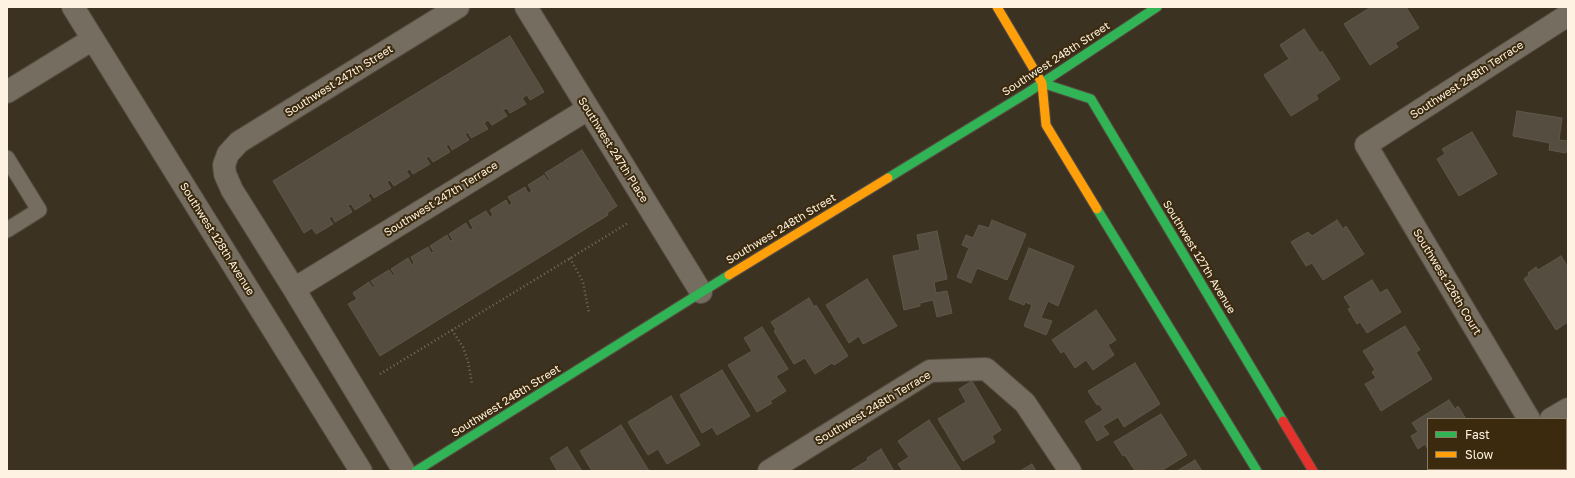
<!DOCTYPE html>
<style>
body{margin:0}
#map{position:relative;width:1575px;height:478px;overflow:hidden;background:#3c3222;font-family:"Golos Text",sans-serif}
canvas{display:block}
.frame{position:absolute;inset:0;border:8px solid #fef3e2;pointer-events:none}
.legend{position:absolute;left:1427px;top:418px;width:140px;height:52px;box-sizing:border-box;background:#3b2a0e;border:1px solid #897a63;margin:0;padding:5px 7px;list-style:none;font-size:12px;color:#fef3e2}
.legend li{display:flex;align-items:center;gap:8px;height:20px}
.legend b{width:20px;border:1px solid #897a63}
</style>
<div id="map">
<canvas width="1575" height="478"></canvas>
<div class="frame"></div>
<ul class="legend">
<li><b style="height:5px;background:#30b455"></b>Fast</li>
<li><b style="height:5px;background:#ff9f0a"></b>Slow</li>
</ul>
</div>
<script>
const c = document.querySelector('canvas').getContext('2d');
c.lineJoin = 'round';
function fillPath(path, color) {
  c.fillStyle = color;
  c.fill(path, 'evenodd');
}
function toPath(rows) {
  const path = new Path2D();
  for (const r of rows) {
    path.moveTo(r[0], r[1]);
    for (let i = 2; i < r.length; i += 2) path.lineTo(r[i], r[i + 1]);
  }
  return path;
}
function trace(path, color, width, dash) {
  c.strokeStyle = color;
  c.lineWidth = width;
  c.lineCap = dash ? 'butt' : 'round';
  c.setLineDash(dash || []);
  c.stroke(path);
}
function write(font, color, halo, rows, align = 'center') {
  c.font = font + ' "Golos Text",sans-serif';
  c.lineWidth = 4;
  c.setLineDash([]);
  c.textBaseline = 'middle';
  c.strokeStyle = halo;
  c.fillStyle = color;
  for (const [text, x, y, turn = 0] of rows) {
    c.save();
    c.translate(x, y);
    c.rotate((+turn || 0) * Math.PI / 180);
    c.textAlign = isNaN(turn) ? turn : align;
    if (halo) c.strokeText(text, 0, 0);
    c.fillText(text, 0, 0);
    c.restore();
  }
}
const building = toPath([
 [1371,7,1406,7,1419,28,1395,43,1398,47,1370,65,1344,24,1371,7],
 [1304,29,1320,53,1322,51,1340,79,1316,95,1318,99,1291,116,1264,75,1289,59,1280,45,1304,29],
 [510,36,544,92,530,100,527,95,522,98,526,104,510,113,507,108,503,110,507,116,492,125,488,120,484,123,488,129,471,138,468,132,465,134,469,140,452,150,449,144,446,146,450,152,433,162,429,156,426,158,430,164,413,174,410,169,406,171,410,176,394,186,390,180,387,182,391,188,374,198,371,193,368,195,371,200,355,210,351,204,348,205,352,212,335,222,332,216,329,218,333,224,316,234,312,228,304,233,273,181,510,36],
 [1517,111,1562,118,1559,140,1568,141,1566,153,1549,150,1550,143,1513,136,1517,111],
 [1472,132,1497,174,1459,196,1437,159,1445,154,1442,149,1472,132],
 [582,150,617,206,607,213,608,215,380,356,348,304,357,299,353,293,369,282,373,288,375,287,371,281,389,270,393,276,395,275,391,269,408,258,412,265,414,263,411,257,428,247,431,253,434,252,430,246,447,235,450,241,453,240,449,234,466,223,470,230,473,228,469,221,486,211,490,217,493,215,490,210,506,200,509,206,512,203,508,197,525,187,528,193,532,191,528,185,544,175,548,181,550,180,545,173,563,162,567,168,568,168,564,161,582,150],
 [992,220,1026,234,1007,280,977,268,971,283,957,277,969,248,962,245,966,235,973,238,979,225,989,228,992,220],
 [1337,220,1343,229,1346,226,1364,254,1323,280,1312,263,1306,266,1291,242,1308,232,1312,236,1337,220],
 [937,231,947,279,934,282,936,293,947,291,952,313,937,317,933,300,920,303,920,306,904,310,893,256,920,250,917,235,937,231],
 [1029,248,1074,266,1058,306,1048,301,1041,318,1052,321,1046,335,1024,326,1032,305,1025,302,1024,305,1009,299,1029,248],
 [1561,256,1568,267,1568,322,1556,330,1524,279,1529,275,1528,273,1536,267,1538,270,1561,256],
 [867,279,897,326,863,344,859,336,849,343,826,305,867,279],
 [1372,280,1380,293,1387,289,1401,312,1367,333,1360,322,1357,324,1348,309,1351,308,1344,297,1372,280],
 [809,298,814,307,816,305,848,356,834,365,832,363,815,374,805,358,794,364,774,331,776,330,771,322,809,298],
 [1096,310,1116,340,1108,345,1114,355,1093,370,1086,360,1075,368,1064,351,1061,353,1052,340,1096,310],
 [1405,326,1420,350,1416,352,1432,379,1381,411,1365,384,1376,378,1372,372,1375,370,1363,351,1405,326],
 [762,327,788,369,776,376,786,391,770,401,772,403,757,412,728,365,752,351,744,338,762,327],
 [1135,363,1160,404,1124,427,1118,417,1103,426,1109,434,1097,441,1085,421,1103,410,1099,404,1097,405,1088,391,1135,363],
 [722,370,750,416,717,435,712,427,702,433,680,395,722,370],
 [972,381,1001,430,992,436,995,442,963,461,938,419,966,402,959,389,972,381],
 [671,396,700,445,667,464,658,449,648,455,628,422,671,396],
 [1449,400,1455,409,1458,406,1466,419,1428,419,1428,449,1425,444,1418,449,1411,436,1418,432,1412,423,1449,400],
 [1161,414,1187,455,1161,471,1145,471,1144,469,1135,471,1125,455,1123,456,1114,442,1161,414],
 [929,420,961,470,960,471,903,471,898,464,909,457,898,441,929,420],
 [621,425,649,471,592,471,580,451,621,425],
 [567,447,582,471,556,471,557,470,550,458,567,447],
 [881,449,894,471,850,471,868,460,867,458,881,449],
 [1195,460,1202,471,1177,471,1195,460],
 [1032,464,1036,471,1020,471,1032,464],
 [1468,469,1496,469,1497,471,1464,471,1468,469]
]);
const path = toPath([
 [570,258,583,282,589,313],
 [452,330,463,347,468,361,472,384],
 [380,374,628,223]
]);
const lane = toPath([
 [7,158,39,210,7,230]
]);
const street = toPath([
 [73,7,361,471],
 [526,7,701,292],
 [7,92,93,39],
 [294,289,588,109],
 [1529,419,1366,145,1568,15],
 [1551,419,1568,409],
 [1558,469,1560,471],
 [404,471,294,289,232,190,225,174,224,165,228,154,239,142,458,7],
 [769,471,930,371,986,369,1025,403,1070,471]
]);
const fast = toPath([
 [1042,83,1091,99,1283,421],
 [888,178,1027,93,1157,7],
 [1097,209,1257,471],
 [416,471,729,275]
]);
const slow = toPath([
 [997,7,1042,83,1046,125,1097,209],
 [729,275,888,178]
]);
const jam = toPath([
 [1283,421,1313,471]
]);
const streetNames = [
 ["Southwest 248th Street",1056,59,-33],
 ["Southwest 248th Terrace",1467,80,-33],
 ["Southwest 247th Street",339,81,-32],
 ["Southwest 247th Place",613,150,58],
 ["Southwest 247th Terrace",441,199,-32],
 ["Southwest 248th Street",781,229,-31],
 ["Southwest 128th Avenue",217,239,58],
 ["Southwest 127th Avenue",1199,257,59],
 ["Southwest 126th Court",1447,282,59],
 ["Southwest 248th Street",506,401,-32],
 ["Southwest 248th Terrace",873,408,-31]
];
fillPath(building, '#554d40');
trace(building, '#5f574a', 1);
trace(lane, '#564d40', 17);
trace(street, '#564d40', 24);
trace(fast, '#564d40', 11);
trace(slow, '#564d40', 11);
trace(jam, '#564d40', 11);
trace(path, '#756e63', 2.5, [1, 3]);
trace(lane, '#746d60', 15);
trace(street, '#746d60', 22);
trace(fast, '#30b455', 9);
trace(slow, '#ff9f0a', 9);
trace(jam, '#e5322d', 9);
write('11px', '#fef3e2', '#3b2a0e', streetNames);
</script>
